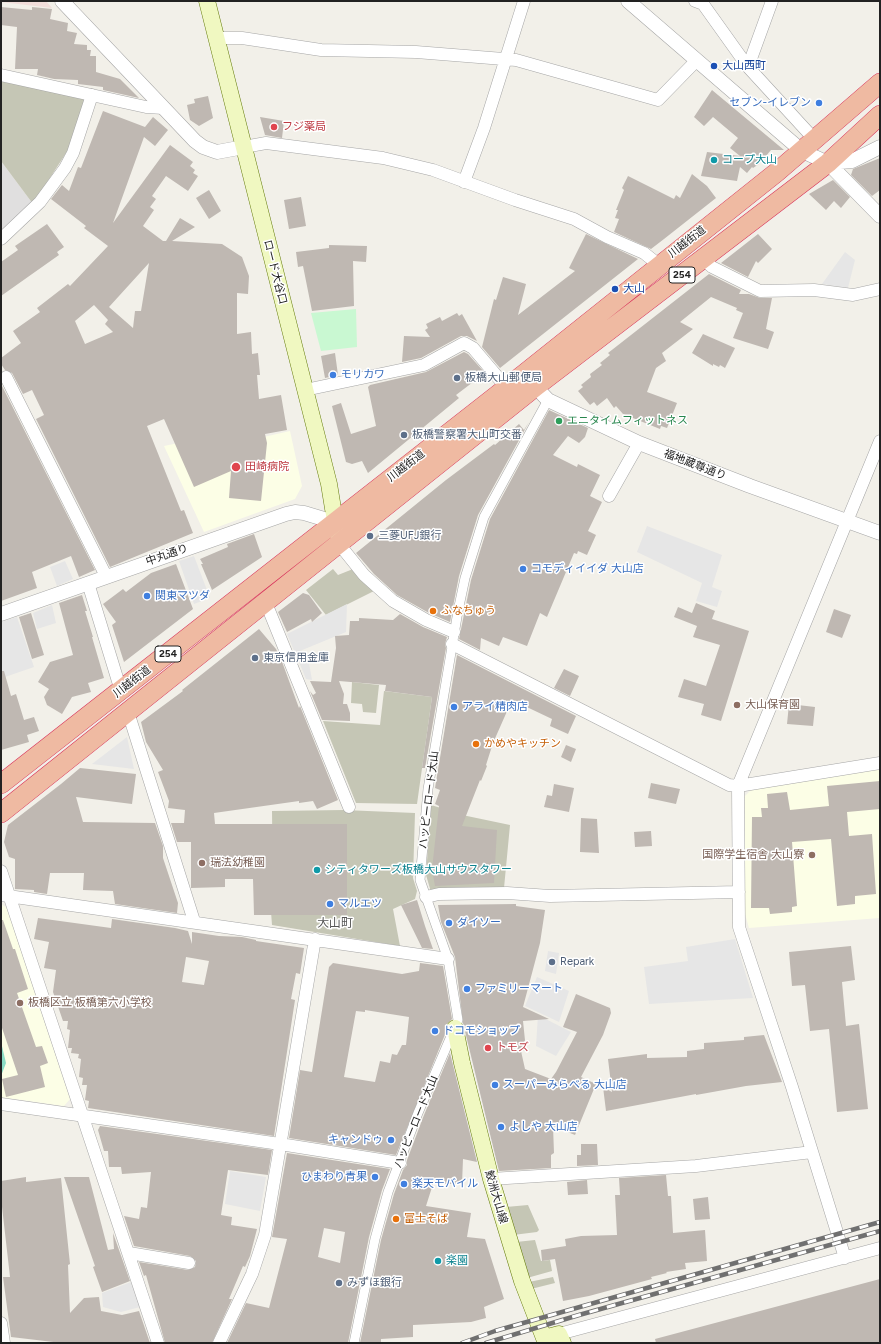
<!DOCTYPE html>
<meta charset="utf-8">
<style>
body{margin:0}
#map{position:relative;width:881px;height:1344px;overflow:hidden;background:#f2f0e9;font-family:Figtree,sans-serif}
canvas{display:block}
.frame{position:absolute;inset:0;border:2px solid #222;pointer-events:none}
</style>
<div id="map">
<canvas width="881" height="1344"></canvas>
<div class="frame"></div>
</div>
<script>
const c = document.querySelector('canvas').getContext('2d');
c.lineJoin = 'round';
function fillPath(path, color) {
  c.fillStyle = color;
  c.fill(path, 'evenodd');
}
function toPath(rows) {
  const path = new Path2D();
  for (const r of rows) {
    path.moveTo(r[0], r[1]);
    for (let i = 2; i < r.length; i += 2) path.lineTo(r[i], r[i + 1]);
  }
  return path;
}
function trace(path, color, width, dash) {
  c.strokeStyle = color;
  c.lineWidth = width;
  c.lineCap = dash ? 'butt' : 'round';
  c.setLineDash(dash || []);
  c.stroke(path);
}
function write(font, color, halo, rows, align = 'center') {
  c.font = font + ' Figtree,"Noto Sans JP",sans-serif';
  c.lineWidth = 3;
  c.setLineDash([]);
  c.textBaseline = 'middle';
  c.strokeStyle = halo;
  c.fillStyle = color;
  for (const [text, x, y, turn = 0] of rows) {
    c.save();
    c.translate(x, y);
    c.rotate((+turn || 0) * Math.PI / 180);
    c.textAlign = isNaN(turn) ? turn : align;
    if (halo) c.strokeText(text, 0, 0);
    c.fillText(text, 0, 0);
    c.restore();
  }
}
const residential = toPath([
 [1,161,33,204,1,231]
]);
const commercial = toPath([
 [1,1,46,1,52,8,1,2]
]);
const education = toPath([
 [290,431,302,486,295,499,204,532,164,446,212,436,215,448],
 [880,768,880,918,749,928,745,914,745,796,752,789],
 [1,904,7,908,70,1099,64,1106,1,1097]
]);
const construction = toPath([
 [1,80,86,97,68,150,33,204,1,161],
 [333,569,338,575,353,569,374,591,326,615,306,590],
 [352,682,379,685,376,713,363,712,362,704,351,703],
 [384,691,432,697,417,804,356,803,323,721,380,725],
 [431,805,467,816,510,825,504,888,431,892,426,875],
 [344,810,415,813,413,878,417,891,415,899,393,909,400,946,272,925,270,898,273,898,272,811],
 [528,1205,539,1230,537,1232,513,1235,506,1207],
 [535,1240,541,1261,550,1260,552,1271,527,1278,516,1242],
 [553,1277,555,1283,531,1289,529,1282]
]);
const park = toPath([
 [356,309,357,347,321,351,311,313]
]);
const pitch = toPath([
 [1,1042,6,1063,1,1076]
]);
const parking = toPath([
 [845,252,855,260,848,288,822,284],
 [647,526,722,555,712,587,722,591,717,607,696,601,702,583,637,552],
 [194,556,210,598,194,604,179,561],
 [65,561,73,579,57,586,50,567],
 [347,604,346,632,295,653,287,634],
 [52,605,56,623,37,629,33,613],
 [17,617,34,667,2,678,1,622],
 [307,652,312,680,306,679,297,657],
 [127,737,134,769,92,764],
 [735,939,753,998,649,1004,644,967,688,961,686,947],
 [548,951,559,953,556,974,545,971],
 [537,977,569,991,559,1022,525,1006],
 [538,1015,571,1032,556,1056,536,1046],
 [230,1171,266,1177,260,1211,225,1204],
 [131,1282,140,1307,121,1312,103,1307,102,1293]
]);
const building = toPath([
 [1,7,32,10,32,7,52,9,50,19,68,23,67,31,77,33,74,44,87,45,87,50,91,50,90,56,96,56,96,72,120,79,139,98,103,90,103,87,78,84,78,80,54,79,37,75,38,69,15,69,17,27,1,25],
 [712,90,784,150,771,150,759,164,753,168,752,167,747,173,740,167,737,181,701,176,707,152,740,156,730,148,738,138,713,117,704,126,694,117],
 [208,96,213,118,199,126,190,120,187,105,195,103,194,99],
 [103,111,145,127,153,117,168,130,155,146,144,137,113,223,170,145,193,162,190,166,195,170,193,173,198,176,188,191,166,176,152,196,156,199,150,207,154,210,143,226,163,241,166,241,180,218,195,227,172,241,222,244,242,257,249,276,248,294,237,293,237,334,251,332,252,354,258,353,260,375,257,375,259,399,281,395,287,430,265,434,267,443,261,501,229,498,231,471,194,487,164,419,147,426,181,511,184,510,193,533,110,567,36,419,44,415,32,390,23,394,12,373,5,370,1,364,1,358,21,343,13,331,40,312,37,308,68,284,70,286,108,246,84,228,86,226,51,199,62,185,69,191,78,167,81,168],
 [149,263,141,311,135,311,133,328,109,307],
 [94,305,108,320,105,324,113,332,85,344,75,321],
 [260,117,284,121,282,138,265,135],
 [880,158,880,190,872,196,851,175,853,169],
 [692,174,707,186,716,198,664,239,651,249,614,232,619,219,615,218,618,210,616,210,624,190,622,188,628,176,674,199,676,195,680,198],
 [833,180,850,197,841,208,834,201,826,210,809,194],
 [209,190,221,211,209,219,196,198],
 [301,197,306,226,289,229,284,200],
 [47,224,64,247,57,252,59,255,1,296,1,262,18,250,15,246],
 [586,234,638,259,500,368,482,347,494,299,496,300,503,277,526,284,518,315,575,271,569,268],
 [758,234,772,249,758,263,756,261,748,277,721,263],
 [329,245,367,246,366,262,353,261,354,306,312,311,303,266,298,267,296,252,329,248],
 [709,274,741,290,739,294,749,294,760,298,772,298,766,329,774,332,768,349,733,338,743,313,736,310,737,308,711,297,680,322,693,329,662,353,666,361,656,368,647,392,677,403,667,428,661,426,660,429,623,414,616,406,614,408,607,398,597,406,594,402,590,405,578,391,583,387,581,385,591,377,590,374,602,365,600,363,610,355,608,353],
 [457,313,459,316,462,314,477,341,467,336,461,336,421,358,402,362,404,336,430,337,425,330,428,328,426,324,440,317,442,321],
 [703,334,735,348,725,368,720,365,719,367,713,364,713,366,692,353],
 [464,352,468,354,485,373,456,395,459,398,368,473,362,461,352,464,346,462,332,406,341,403,351,434,376,426,368,387,370,385,426,372],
 [335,353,338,375,325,378,321,356],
 [1,384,95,570,79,577,71,556,32,572,37,588,1,601],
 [549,410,588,428,585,437,579,443,568,436,553,455,577,467,578,464,600,475,590,496,602,502,588,531,596,535,587,555,578,551,577,554,574,553,547,617,540,613,527,646,503,637,499,646,481,638,480,650,459,639,471,580,490,519],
 [529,422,478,515,459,576,450,622,429,613,397,595,374,574,356,553,446,480,494,444,495,445,519,424,524,430],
 [254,534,262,557,212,590,201,564,203,564,200,559,228,547,227,544],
 [176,564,193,609,124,662,112,625,116,622,103,604,123,589,126,592,151,573],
 [303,593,309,595,322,613,312,622,311,619,287,632,278,612],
 [82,595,87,611,85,611,93,637,92,637,104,678,88,683,91,692,72,697,62,714,47,705,44,697,49,689,38,682,50,662,73,655,59,603],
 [696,603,715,611,712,619,749,631,721,721,701,715,704,704,678,697,684,679,706,686,720,645,693,637,697,626,674,617,678,607,692,613],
 [834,609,851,615,842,638,826,632],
 [31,613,44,655,32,659,19,617],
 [400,614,423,627,447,637,445,644,446,648,425,768,422,768,432,697,385,691,386,685,339,681,344,694,343,704,347,704,350,713,350,721,322,720,310,691,313,695,316,693,310,681,331,682,336,648,335,636,349,635,350,621,359,621,359,618,393,620],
 [259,629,276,649,281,659,299,708,300,706,338,800,317,809,313,801,299,803,299,801,214,813,215,824,347,824,347,915,254,915,253,879,225,879,225,887,191,888,191,842,177,842,171,823,184,823,185,810,168,808,169,801,158,772,163,770,146,742,141,722,183,691,182,690],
 [457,655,576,716,568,734,550,726,552,719,512,700,493,743,486,765,487,766,481,781,480,780,462,826,497,830,494,883,435,886,432,869,439,806,435,804,440,790,435,788],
 [564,669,579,676,570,696,554,688],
 [1,671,4,671,11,696,16,694,24,720,34,717,39,731,27,735,29,742,1,750],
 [789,704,815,707,813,726,787,724],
 [566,745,576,749,571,762,561,757],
 [80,768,136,774,132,804,76,797,83,822,155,823,163,846,163,858,178,903,177,913,115,904,113,891,83,890,84,873,50,873,47,894,34,892,34,890,15,889,15,859,9,857,4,842,8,825,61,784],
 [880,781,880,809,847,812,849,836,872,834,876,894,855,896,855,904,837,906,831,839,792,842,797,906,792,907,792,912,770,914,769,908,751,908,752,817,762,817,761,808,768,808,767,794,787,792,790,810,829,806,827,786],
 [651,783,680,789,676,804,648,798],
 [554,784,574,788,569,812,544,807,547,795,552,796],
 [581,818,597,819,599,853,580,852],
 [651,831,652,846,635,847,634,832],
 [417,900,425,926,433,949,422,948,401,905],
 [516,904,516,906,545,910,540,943,523,1007,549,1019,523,1021,526,1050,521,1051,525,1069,551,1079,556,1072,577,1032,563,1027,576,994,610,1008,611,1013,603,1035,581,1077,596,1084,575,1135,553,1126,554,1153,551,1155,551,1168,499,1171,463,1023,455,957,441,922,438,905],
 [38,918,111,928,112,919,175,928,188,931,192,944,192,932,219,936,242,937,256,940,256,941,304,948,300,974,296,973,291,999,295,1000,274,1136,88,1108,89,1101,85,1100,87,1085,82,1085,83,1078,79,1077,81,1059,78,1058,79,1054,71,1053,72,1048,68,1048,70,1030,67,1029,68,1021,63,1021,53,992,56,970,44,968,49,942,34,939],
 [186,957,209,961,204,985,182,982],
 [1,920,3,920,13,949,15,949,28,989,17,993,36,1047,42,1046,48,1063,40,1066,45,1087,6,1097,2,1079,18,1075,1,1025],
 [851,946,855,980,842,982,846,1026,859,1024,868,1109,837,1112,829,1029,810,1031,805,985,792,986,789,952],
 [333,963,402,974,419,971,420,963,443,966,452,1019,446,1025,446,1032,396,1155,289,1138,300,1070,312,1072,329,967],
 [365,1010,409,1017,406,1045,402,1045,397,1055,392,1054,390,1063,380,1061,375,1082,344,1077,356,1011,365,1012],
 [764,1035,782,1082,746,1086,696,1095,696,1094,606,1111,603,1087,612,1092,608,1059,647,1054,647,1058,687,1057,687,1051,704,1049,704,1043,744,1040,744,1037],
 [450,1053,477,1162,463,1159,462,1184,433,1184,426,1206,471,1213,467,1237,485,1239,504,1299,484,1307,486,1318,471,1322,413,1325,413,1337,381,1339,381,1343,360,1343,381,1240,394,1194,403,1170,407,1165,407,1160,424,1115],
 [100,1126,272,1150,268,1175,228,1170,221,1215,232,1217,231,1225,257,1229,250,1256,245,1267,243,1266,229,1299,232,1299,212,1343,165,1343,146,1275,144,1276,139,1262,188,1270,195,1267,196,1261,190,1256,134,1246,124,1216,139,1219,141,1207,147,1208,151,1172,122,1174,121,1167,109,1167,108,1151,104,1151,98,1130],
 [581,1144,597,1144,598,1165,577,1166,577,1155,581,1155],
 [287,1153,390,1169,382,1190,369,1237,348,1343,227,1343,246,1303,269,1308,287,1239,272,1237],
 [324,1228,345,1232,340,1263,318,1257],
 [666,1175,668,1196,671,1196,673,1233,705,1230,707,1261,685,1263,686,1269,666,1272,667,1273,651,1277,652,1279,589,1296,563,1301,555,1259,542,1261,541,1250,566,1246,565,1239,581,1236,617,1235,615,1195,620,1195,619,1178],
 [26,1177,26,1182,61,1178,70,1264,68,1265,70,1313,84,1298,99,1297,101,1311,122,1315,139,1311,150,1343,62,1343,11,1337,3,1277,10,1277,1,1198,1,1181],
 [64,1177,89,1177,108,1250,114,1249,113,1233,130,1281,102,1292,93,1267,95,1266],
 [587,1180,588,1194,568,1195,567,1182],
 [708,1197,710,1219,695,1220,693,1199],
 [880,1279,880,1343,656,1343,655,1339]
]);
const pedestrian = toPath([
 [354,1343,375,1239,388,1192,418,1113,458,1020,448,959,420,880,428,789,458,611,465,578,484,517,548,400]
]);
const minor = toPath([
 [695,1,703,4,748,67,815,140],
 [216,38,242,38,321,50,416,52,516,60,658,100,697,60],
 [748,67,772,1],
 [1,75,146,107,164,108],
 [244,147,266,143,383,158,433,170,515,200,574,219,607,237,644,253,659,265],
 [464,182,484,128,524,1],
 [1,239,40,202,65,168,73,153,92,95],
 [703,259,712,267,760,291,814,290,853,295,880,289],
 [6,377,106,576],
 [305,390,424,365,464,343,473,348,506,387],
 [609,496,639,443],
 [339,544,364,575,393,601,426,620,454,632],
 [88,583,121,691],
 [266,603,349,807],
 [452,644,729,785,738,786,880,763],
 [128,712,194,921],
 [1,871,158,1343],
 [1,895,448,959],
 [426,897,439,894,507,893,550,896,739,892],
 [1,1104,280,1144,400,1163],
 [491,1179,696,1166,812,1152],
 [129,1253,189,1263],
 [845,1258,792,1087,739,927,738,786,880,441],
 [1,1323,4,1343],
 [559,1334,880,1248],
 [219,1343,252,1274,265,1235,315,939]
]);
const tertiary = toPath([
 [62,1,195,141,203,147,217,152,244,147],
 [628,1,802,151,828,163,880,216],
 [828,163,852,161,880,147],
 [529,380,548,400,639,443,750,486,880,533],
 [1,614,286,514,295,512,304,513,334,522]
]);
const secondary = toPath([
 [207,1,329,484,337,533],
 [455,1028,462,1063,491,1179,522,1281,544,1338,559,1334,563,1343]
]);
const trunk = toPath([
 [1,784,524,374,777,172,880,83],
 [1,813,535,387,828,163,880,115]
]);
const rail = toPath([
 [462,1343,495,1331,880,1222],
 [486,1343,579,1315,880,1231]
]);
const markers = [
 [714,66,4,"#1a4fb4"],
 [819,103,4,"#3f7fe0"],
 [274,127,4,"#e0444e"],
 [714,160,4,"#0f9aa8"],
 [615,289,4,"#1a4fb4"],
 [333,375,4,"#3f7fe0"],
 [457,378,4,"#5c6f8a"],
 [559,421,4,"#2e9e5b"],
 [404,435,4,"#5c6f8a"],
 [236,467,5,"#e0444e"],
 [370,536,4,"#5c6f8a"],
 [523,569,4,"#3f7fe0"],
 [147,596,4,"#3f7fe0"],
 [433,611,4,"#e8710a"],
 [255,658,4,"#5c6f8a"],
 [737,705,4,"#8d6e63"],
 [454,707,4,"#3f7fe0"],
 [476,744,4,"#e8710a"],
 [812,855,4,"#8d6e63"],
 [202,863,4,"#8d6e63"],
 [317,870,4,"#0f9aa8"],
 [330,904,4,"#3f7fe0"],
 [449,923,4,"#3f7fe0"],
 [552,962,4,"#5c6f8a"],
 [467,989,4,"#3f7fe0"],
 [20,1003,4,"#8d6e63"],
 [435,1031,4,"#3f7fe0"],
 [488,1048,4,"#e0444e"],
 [495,1085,4,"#3f7fe0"],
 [501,1127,4,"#3f7fe0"],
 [391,1140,4,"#3f7fe0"],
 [375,1177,4,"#3f7fe0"],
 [404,1184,4,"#3f7fe0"],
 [396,1219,4,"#e8710a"],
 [438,1261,4,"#0f9aa8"],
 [339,1283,4,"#5c6f8a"]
];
const shields = [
 [682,275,26],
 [168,654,26]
];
const shieldNames = [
 ["254",682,275],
 ["254",168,654]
];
const transitNames = [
 ["大山西町",722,66],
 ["大山",623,289]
];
const shopNames = [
 ["セブン-イレブン",811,103,"right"],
 ["モリカワ",341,375],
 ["コモディイイダ 大山店",531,569],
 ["関東マツダ",155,596],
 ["アライ精肉店",462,707],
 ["マルエツ",338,904],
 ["ダイソー",457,923],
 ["ファミリーマート",475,989],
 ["ドコモショップ",443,1031],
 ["スーパーみらべる 大山店",503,1085],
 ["よしや 大山店",509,1127],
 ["キャンドゥ",383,1140,"right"],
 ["ひまわり青果",367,1177,"right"],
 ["楽天モバイル",412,1184]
];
const healthNames = [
 ["フジ薬局",282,127],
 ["田崎病院",245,467],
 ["トモズ",496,1048]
];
const cultureNames = [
 ["コープ大山",722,160],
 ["シティタワーズ板橋大山サウスタワー",325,870],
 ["楽園",446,1261]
];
const streetNames = [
 ["川越街道",687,242,-38],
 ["ロード大谷口",275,272,76],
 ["福地蔵尊通り",695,465,21],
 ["川越街道",406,466,-38],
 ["中丸通り",167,555,-19],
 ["川越街道",132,682,-38],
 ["ハッピーロード大山",429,800,-83],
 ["ハッピーロード大山",416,1122,-68],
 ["鮫洲大山線",496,1197,74]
];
const serviceNames = [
 ["板橋大山郵便局",465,378],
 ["板橋警察署大山町交番",412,435],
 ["三菱UFJ銀行",378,536],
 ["東京信用金庫",263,658],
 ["Repark",560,962],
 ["みずほ銀行",347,1283]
];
const leisureNames = [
 ["エニタイムフィットネス",567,421]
];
const foodNames = [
 ["ふなちゅう",441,611],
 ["かめやキッチン",484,744],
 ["富士そば",404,1219]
];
const educationNames = [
 ["大山保育園",745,705],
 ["国際学生宿舎 大山寮",804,855,"right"],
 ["瑞法幼稚園",210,863],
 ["板橋区立 板橋第六小学校",28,1003]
];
const neighbourhoodNames = [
 ["大山町",335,923]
];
fillPath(residential, '#e0dfdf');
fillPath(commercial, '#f1ddda');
fillPath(education, '#fcfee6');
fillPath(construction, '#c5c6b5');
fillPath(park, '#c9f8d2');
fillPath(pitch, '#8bddc5');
fillPath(parking, '#e6e6e6');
fillPath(building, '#bfb8b2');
trace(pedestrian, '#a6a6a6', 10);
trace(minor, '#a6a6a6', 13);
trace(tertiary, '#a6a6a6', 15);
trace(secondary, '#627909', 17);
trace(trunk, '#d72f59', 20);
trace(pedestrian, '#fff', 9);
trace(minor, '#fff', 12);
trace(tertiary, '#fff', 14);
trace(secondary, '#f0f8c1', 16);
trace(trunk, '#efbaa2', 19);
trace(rail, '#707070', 4.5);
trace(rail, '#fff', 3, [9]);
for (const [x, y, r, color] of markers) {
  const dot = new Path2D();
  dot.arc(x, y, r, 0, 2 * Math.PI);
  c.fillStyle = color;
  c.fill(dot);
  trace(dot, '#fff', 1.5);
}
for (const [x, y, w] of shields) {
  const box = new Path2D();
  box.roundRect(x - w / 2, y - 8, w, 16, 3);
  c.fillStyle = '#fff';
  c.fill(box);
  trace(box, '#222', 1);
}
write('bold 10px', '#222', null, shieldNames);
write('11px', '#164399', '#fff', transitNames, 'left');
write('11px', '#366cbe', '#fff', shopNames, 'left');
write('11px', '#be3a42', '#fff', healthNames, 'left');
write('11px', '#0d838f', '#fff', cultureNames, 'left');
write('11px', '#222', '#fff', streetNames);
write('11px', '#4e5e75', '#fff', serviceNames, 'left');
write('11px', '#27864d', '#fff', leisureNames, 'left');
write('11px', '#c56008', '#fff', foodNames, 'left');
write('11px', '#785e54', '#fff', educationNames, 'left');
write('12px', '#555', '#fff', neighbourhoodNames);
</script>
